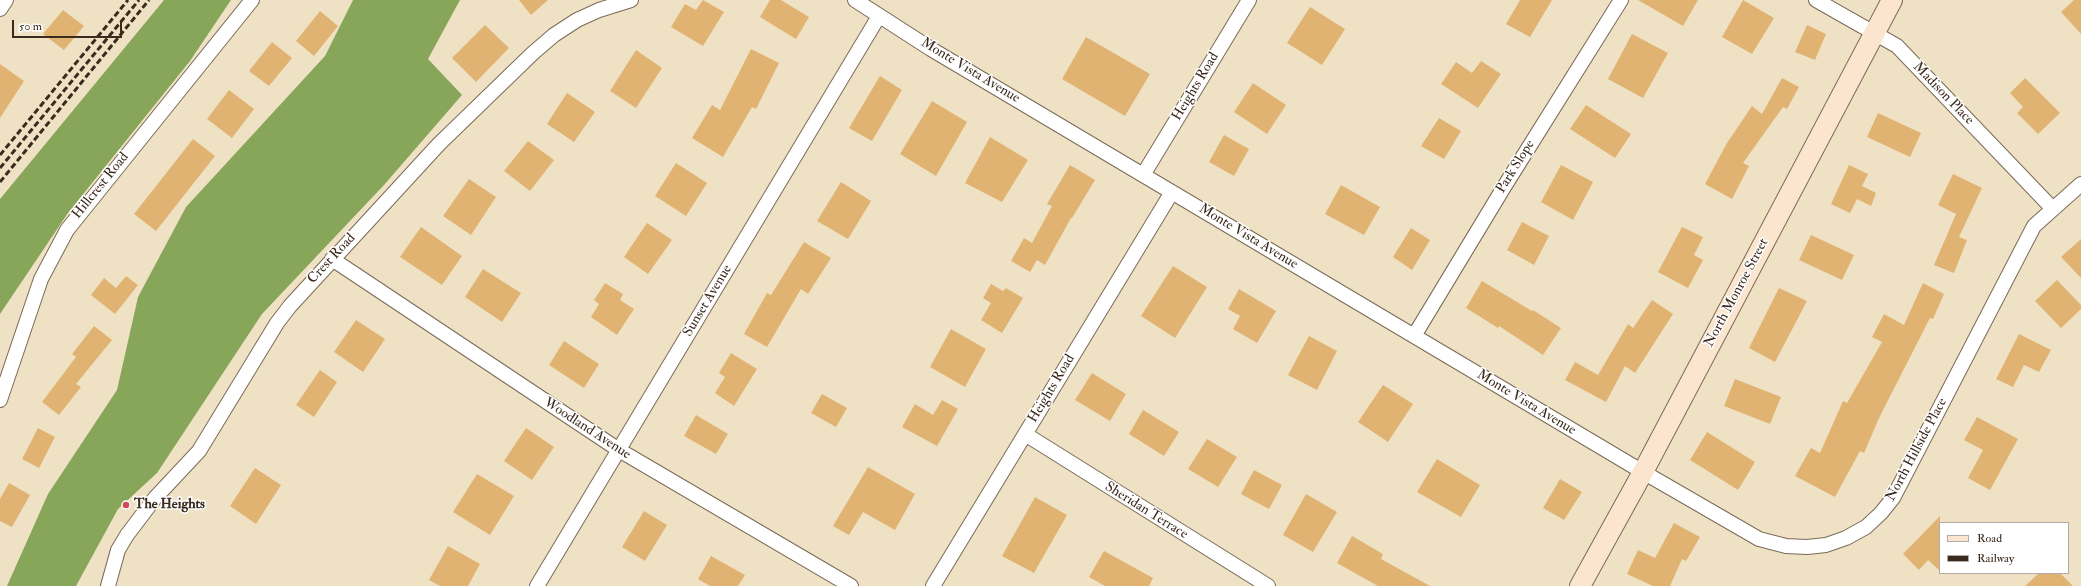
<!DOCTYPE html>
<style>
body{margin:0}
#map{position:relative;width:2081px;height:586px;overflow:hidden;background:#efe2c4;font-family:"IM FELL Double Pica",serif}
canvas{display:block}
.legend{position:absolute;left:1939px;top:522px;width:130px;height:52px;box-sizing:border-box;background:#fff;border:1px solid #b1aaa5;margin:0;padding:5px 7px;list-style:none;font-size:12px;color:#3b2a1e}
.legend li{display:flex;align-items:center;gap:8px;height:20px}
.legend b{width:20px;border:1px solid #b1aaa5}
.scale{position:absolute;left:12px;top:20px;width:110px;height:18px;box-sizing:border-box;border:2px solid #3b2a1e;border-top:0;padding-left:5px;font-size:12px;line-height:14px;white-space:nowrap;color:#3b2a1e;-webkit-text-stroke:3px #fff;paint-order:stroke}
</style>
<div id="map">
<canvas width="2081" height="586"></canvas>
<ul class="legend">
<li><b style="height:5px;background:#fbe5cf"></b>Road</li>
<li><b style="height:5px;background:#3b2a1e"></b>Railway</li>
</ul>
<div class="scale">50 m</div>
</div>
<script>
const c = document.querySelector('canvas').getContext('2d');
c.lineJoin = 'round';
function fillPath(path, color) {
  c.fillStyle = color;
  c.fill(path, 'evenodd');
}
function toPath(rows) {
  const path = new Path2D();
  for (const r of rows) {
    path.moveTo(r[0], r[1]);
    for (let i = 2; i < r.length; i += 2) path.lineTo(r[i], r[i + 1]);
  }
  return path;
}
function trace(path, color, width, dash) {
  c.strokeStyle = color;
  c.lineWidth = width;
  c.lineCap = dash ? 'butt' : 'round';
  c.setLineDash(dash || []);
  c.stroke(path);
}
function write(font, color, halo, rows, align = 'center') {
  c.font = font + ' "IM FELL Double Pica",serif';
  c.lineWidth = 3;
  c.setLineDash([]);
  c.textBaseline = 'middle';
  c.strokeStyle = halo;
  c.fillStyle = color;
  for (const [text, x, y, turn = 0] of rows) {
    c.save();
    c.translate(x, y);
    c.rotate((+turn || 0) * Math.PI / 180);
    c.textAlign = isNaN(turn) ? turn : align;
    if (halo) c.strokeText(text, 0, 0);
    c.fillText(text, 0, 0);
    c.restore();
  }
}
const forest = toPath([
 [164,0,231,0,190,61,68,213,0,314,0,199],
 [353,0,460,0,428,59,462,95,384,185,262,314,157,473,118,509,76,586,7,586,48,494,117,390,138,297,186,207,325,56]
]);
const building = toPath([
 [519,0,548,0,531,15],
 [703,0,724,12,703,46,671,27,685,4,696,10],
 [770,0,781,0,809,17,796,39,760,17],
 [1520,0,1552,0,1530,37,1506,24],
 [1638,0,1698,0,1683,26],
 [1743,0,1774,18,1752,54,1722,37],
 [2074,0,2081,0,2081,34,2061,12],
 [1310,7,1345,29,1322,65,1287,43],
 [63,10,84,26,64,50,43,34],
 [320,11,338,26,314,56,296,41],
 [485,25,509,48,476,82,452,58],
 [1807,25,1826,34,1815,60,1795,52],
 [1632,34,1668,53,1643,98,1608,79],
 [1086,37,1150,74,1125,116,1062,79],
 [272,42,292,58,269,86,249,71],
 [751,49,779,63,756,109,752,107,723,157,692,138,712,105,720,110],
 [636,50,662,68,636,108,610,91],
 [1481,61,1501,74,1478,108,1441,84,1456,62,1472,73],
 [0,64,24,81,0,118],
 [880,76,902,90,872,141,849,128],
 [1782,78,1799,87,1787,109,1783,107,1743,163,1749,166,1732,199,1705,184,1727,143,1752,106,1762,114],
 [2025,78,2060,113,2038,134,2017,113,2023,107,2010,93],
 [1253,83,1286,105,1267,134,1234,112],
 [229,90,254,109,232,138,207,119],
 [567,93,595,112,574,142,547,124],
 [932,101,967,122,936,176,900,154],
 [1586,105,1631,134,1615,158,1570,129],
 [1878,113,1921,133,1910,157,1867,137],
 [1439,118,1461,131,1444,159,1421,146],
 [1224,135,1249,149,1234,176,1209,162],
 [990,137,1028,160,1002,202,965,183],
 [193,139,215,156,156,231,134,214],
 [528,141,554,160,530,191,504,171],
 [676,163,707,183,686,216,655,196],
 [1070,165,1095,180,1072,218,1071,218,1045,265,1037,260,1030,272,1011,261,1024,238,1032,243,1052,206,1047,204],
 [1561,165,1593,182,1573,220,1541,202],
 [1849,165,1868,174,1862,186,1876,193,1871,206,1857,199,1850,213,1831,204],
 [1953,174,1982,188,1959,237,1967,240,1954,273,1934,265,1956,214,1938,205],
 [469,179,496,197,471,235,443,216],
 [841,182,871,201,848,239,817,221],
 [1341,185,1380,207,1364,235,1325,214],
 [1522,222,1549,236,1534,265,1507,250],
 [647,223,672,240,648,274,624,257],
 [421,227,462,256,442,285,400,257],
 [1682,227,1703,237,1694,255,1703,260,1688,288,1658,272],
 [1411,228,1430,240,1412,270,1393,257],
 [1811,235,1854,255,1842,280,1799,260],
 [2081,239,2081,278,2061,257],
 [804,242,831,258,808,294,801,289,767,347,744,334,767,293,771,295],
 [1173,266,1207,287,1175,338,1141,316],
 [483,269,521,293,502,322,465,297],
 [126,276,138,285,115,314,91,295,104,278,116,288],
 [2057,280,2081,305,2081,309,2061,328,2035,301],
 [1482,281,1532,311,1533,310,1561,328,1543,355,1499,326,1498,328,1466,308],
 [605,283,623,294,620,300,634,309,617,335,591,317,599,304,594,300],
 [1923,283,1944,294,1933,319,1930,318,1880,416,1864,453,1860,451,1835,497,1795,476,1811,448,1820,453,1843,401,1847,403,1882,342,1872,337,1884,314,1904,325],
 [991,284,1003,291,1006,288,1023,298,1002,333,981,320,991,303,983,298],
 [1779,288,1807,301,1775,362,1749,348],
 [1239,289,1276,311,1257,343,1233,329,1240,316,1228,309],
 [1652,300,1673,314,1635,373,1625,366,1606,402,1565,380,1575,362,1598,375,1628,324,1633,328],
 [356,320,385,339,363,372,334,352],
 [94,326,112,340,76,384,81,387,59,415,42,402,76,357,72,354],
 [951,329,986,349,965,387,930,367],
 [2019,334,2051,350,2039,372,2024,365,2013,387,1996,379],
 [1309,336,1337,351,1317,390,1288,375],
 [564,341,599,364,584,388,549,365],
 [731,353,757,369,734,406,715,393,725,377,719,373],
 [320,370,337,382,314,417,296,405],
 [1092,373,1126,394,1110,421,1075,400],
 [1735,379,1781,397,1770,424,1724,406],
 [1383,385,1413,404,1388,442,1358,422],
 [822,394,847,408,836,427,811,413],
 [942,400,958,409,937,446,902,427,915,404,933,415],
 [1143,410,1179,432,1164,456,1129,434],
 [696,415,728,434,716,454,684,436],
 [1977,417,2018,439,1990,490,1968,478,1983,450,1964,440],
 [38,428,55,437,39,468,22,459],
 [526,428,554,447,532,480,504,461],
 [1707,432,1755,462,1738,490,1690,460],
 [1207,439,1237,457,1218,487,1188,469],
 [1437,459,1480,485,1461,517,1417,492],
 [868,467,915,494,895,530,863,512,849,535,833,526],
 [255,468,281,485,256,524,230,506],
 [1254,470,1282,485,1269,509,1241,494],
 [477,474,514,496,490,535,453,512],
 [1560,479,1582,492,1564,520,1543,508],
 [9,483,30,495,12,527,0,521,0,499],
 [1306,494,1337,512,1313,552,1283,535],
 [1035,497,1067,515,1034,573,1002,556],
 [644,511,667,525,645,561,622,547],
 [1940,516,1940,571,1928,560,1919,570,1903,554],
 [1674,523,1700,537,1686,561,1682,559,1670,586,1653,586,1627,574,1638,550,1655,558],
 [1352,536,1383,554,1381,559,1430,586,1378,586,1337,563],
 [448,546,480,564,468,586,440,586,429,580],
 [1104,551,1153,578,1149,586,1105,586,1089,577],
 [711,556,745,575,738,586,710,586,698,579],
 [2039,573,2060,573,2073,586,2025,586]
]);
const street = toPath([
 [855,0,931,49,1643,472,1759,539,1786,546,1807,547,1826,545,1846,538,1866,527,1881,513,1893,498,2034,226,2081,184],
 [1816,0,1897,46,2053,209],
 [0,9,6,0],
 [1143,175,1249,0],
 [332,259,619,450,851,586],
 [1414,336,1504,187,1621,0],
 [0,400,41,279,67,230,252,0],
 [1025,434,1268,586],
 [108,586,118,550,127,535,155,498,199,451,277,323,290,306,439,144,533,53,554,35,577,20,599,10,631,0],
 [537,586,879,16],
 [933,586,1172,192]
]);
const secondary = toPath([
 [1580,586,1643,472,1892,0]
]);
const rail = toPath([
 [0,155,128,0],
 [0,168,139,0],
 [0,182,149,0]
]);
const markers = [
 [126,505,4,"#d1495b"]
];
const streetNames = [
 ["Monte Vista Avenue",970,71,31],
 ["Heights Road",1196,87,-59],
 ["Madison Place",1943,94,46],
 ["Park Slope",1516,167,-58],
 ["Hillcrest Road",101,186,-51],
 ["Monte Vista Avenue",1248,237,31],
 ["Crest Road",332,259,-47],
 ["North Monroe Street",1737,293,-62],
 ["Sunset Avenue",708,301,-59],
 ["Heights Road",1052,389,-59],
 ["Monte Vista Avenue",1526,403,31],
 ["Woodland Avenue",587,429,33],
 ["North Hillside Place",1917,450,-62],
 ["Sheridan Terrace",1146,511,32]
];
const poiNames = [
 ["The Heights",134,505]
];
fillPath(forest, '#88a659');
fillPath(building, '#e1b373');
trace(street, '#7a6a58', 16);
trace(secondary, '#7a6a58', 22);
trace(street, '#fff', 14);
trace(secondary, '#fbe5cf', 20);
trace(rail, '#3b2a1e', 3, [6, 3]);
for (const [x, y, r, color] of markers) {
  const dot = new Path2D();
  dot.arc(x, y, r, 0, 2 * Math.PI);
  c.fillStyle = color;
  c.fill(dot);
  trace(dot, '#fff', 1.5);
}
write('14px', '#3b2a1e', '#fff', streetNames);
write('bold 14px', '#3b2a1e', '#fff', poiNames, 'left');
</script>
